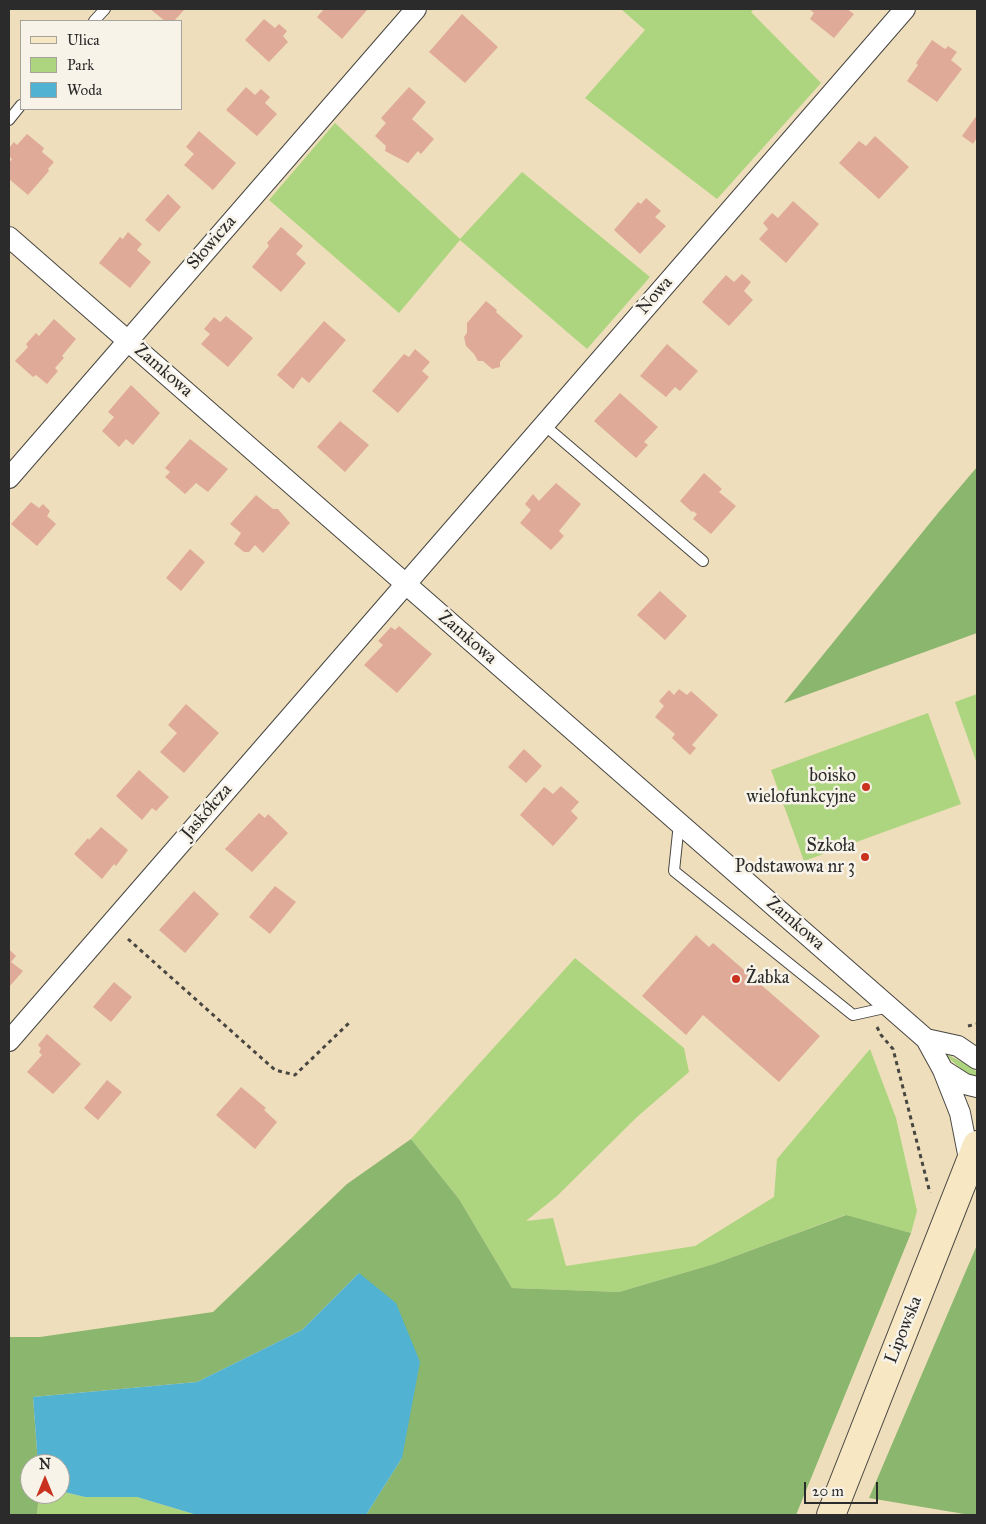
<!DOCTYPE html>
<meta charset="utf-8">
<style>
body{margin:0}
#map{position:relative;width:986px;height:1524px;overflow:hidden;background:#eedebc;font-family:"IM FELL Great Primer",serif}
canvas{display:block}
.frame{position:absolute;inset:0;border:10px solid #2b2b2b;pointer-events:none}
.legend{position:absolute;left:20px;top:20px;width:162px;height:90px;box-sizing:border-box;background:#f7f3e8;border:1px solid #a5a39c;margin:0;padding:6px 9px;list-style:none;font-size:15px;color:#2b2b2b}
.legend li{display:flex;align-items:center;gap:10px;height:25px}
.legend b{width:25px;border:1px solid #a5a39c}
.north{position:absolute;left:20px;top:1454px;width:50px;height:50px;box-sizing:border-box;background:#f7f3e8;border:1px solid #a5a39c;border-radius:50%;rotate:0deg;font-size:14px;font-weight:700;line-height:20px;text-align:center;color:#2b2b2b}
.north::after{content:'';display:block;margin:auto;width:18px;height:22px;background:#c8321e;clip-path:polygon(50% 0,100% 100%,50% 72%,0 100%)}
.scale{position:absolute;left:804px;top:1482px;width:74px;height:22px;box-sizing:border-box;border:2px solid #2b2b2b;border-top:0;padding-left:6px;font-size:15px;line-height:18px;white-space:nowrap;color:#2b2b2b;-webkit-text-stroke:4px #f7f3e8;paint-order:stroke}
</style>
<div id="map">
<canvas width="986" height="1524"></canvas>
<div class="frame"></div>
<ul class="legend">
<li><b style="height:6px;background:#f8e7c3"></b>Ulica</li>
<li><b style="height:14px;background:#add57f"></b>Park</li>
<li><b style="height:14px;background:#52b2d1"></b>Woda</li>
</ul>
<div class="north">N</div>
<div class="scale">20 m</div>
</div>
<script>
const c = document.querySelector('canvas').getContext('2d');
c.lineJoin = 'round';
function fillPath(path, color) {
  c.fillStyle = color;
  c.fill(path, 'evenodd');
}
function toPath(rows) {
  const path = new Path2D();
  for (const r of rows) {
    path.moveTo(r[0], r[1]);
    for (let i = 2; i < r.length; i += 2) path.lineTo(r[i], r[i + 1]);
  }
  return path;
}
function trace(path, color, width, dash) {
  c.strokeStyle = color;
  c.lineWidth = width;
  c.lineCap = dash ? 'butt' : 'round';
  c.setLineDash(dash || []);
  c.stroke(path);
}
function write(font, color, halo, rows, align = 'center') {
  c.font = font + ' "IM FELL Great Primer",serif';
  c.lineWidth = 5;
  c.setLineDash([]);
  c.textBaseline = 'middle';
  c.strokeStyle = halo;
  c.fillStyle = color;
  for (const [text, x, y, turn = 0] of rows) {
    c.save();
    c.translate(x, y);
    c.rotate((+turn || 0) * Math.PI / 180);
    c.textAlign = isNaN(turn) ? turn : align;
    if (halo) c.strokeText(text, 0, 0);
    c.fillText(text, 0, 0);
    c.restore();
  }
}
const green = toPath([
 [621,9,754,9,751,12,821,83,717,199,585,98,645,30],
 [335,123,460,239,522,172,650,277,587,349,460,240,399,313,269,200],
 [977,694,977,764,955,702],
 [928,713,961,804,804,861,771,770],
 [575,958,684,1048,689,1072,637,1117,557,1196,526,1221,553,1218,566,1266,695,1246,774,1197,777,1159,870,1049,896,1118,917,1211,911,1233,845,1215,714,1264,619,1292,512,1288,459,1199,411,1139],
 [942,1052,966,1064,977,1072,977,1080,970,1077],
 [60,1491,85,1497,137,1497,197,1515,35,1515,37,1514,39,1494,60,1494]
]);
const forest = toPath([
 [977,467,977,633,784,703,938,513],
 [411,1139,459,1199,512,1288,619,1292,714,1264,846,1215,911,1233,796,1515,366,1515,402,1458,359,1273,302,1330,197,1382,33,1397,38,1464,30,1464,30,1494,39,1494,37,1514,9,1515,9,1337,40,1337,213,1312,347,1184],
 [977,1245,977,1515,970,1515,869,1498]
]);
const water = toPath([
 [359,1273,396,1303,420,1362,402,1458,366,1515,197,1515,137,1497,85,1497,60,1491,60,1464,38,1464,33,1397,197,1382,302,1330]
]);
const building = toPath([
 [150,9,185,9,174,21,165,21],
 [324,9,365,9,367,10,342,39,317,17],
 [809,9,847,9,854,14,834,38,810,19,814,13],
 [462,14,498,47,465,83,429,52],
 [264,19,275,28,279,24,287,31,283,36,288,42,269,62,245,40],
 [932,40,945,49,948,46,957,52,951,60,962,69,937,102,907,81,918,65,916,63],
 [246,87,255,95,261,89,270,97,265,103,277,114,257,136,226,110],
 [409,87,426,102,412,119,434,139,421,154,418,151,408,163,385,151,386,146,375,136,386,123,381,118],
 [977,115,977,140,976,139,973,144,962,136],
 [199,131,236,163,213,190,184,165,194,154,186,147],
 [27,134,44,148,42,152,54,162,48,169,49,171,28,195,9,179,9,163,12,159,9,156,9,148,14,142,17,145],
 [875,136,909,167,879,199,839,163,859,141,866,146],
 [168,194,181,207,159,232,145,220],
 [646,198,661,211,655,217,666,226,640,254,614,230,638,202,641,204],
 [793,201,819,224,786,263,759,239,768,229,763,223,772,213,778,218],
 [281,227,303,246,296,254,306,263,281,292,252,267,269,246,267,243],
 [128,232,142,244,137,250,151,262,130,288,99,263,120,237,123,239],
 [742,274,751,282,744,291,753,300,729,326,702,302,726,275,734,282],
 [486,301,497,310,496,312,523,336,500,362,500,367,492,369,483,361,478,361,474,354,466,346,464,337,467,333,467,323],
 [226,316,253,338,228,367,201,344,210,334,204,329,214,317,220,322],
 [54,319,76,339,62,356,64,358,55,368,58,371,47,384,36,375,33,377,15,361,28,347,26,344,36,333,39,336],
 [324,321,346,340,309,383,302,377,293,389,277,375],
 [667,344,698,371,680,391,675,387,666,397,640,376],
 [415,349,430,362,422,371,429,377,398,413,372,391,404,354,409,357],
 [131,385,160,413,133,445,126,439,119,447,102,431,114,417,108,412],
 [620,393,658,427,644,442,648,445,636,458,594,421],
 [340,421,369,445,345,472,317,447],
 [190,439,228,469,208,492,196,483,185,494,165,477,170,472,165,468],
 [704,473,722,489,719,492,736,506,711,534,693,519,697,514,693,511,692,512,680,501],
 [556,483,581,504,559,531,564,536,551,550,520,523,531,510,525,504,533,494,539,501],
 [256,495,273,509,278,509,290,523,263,553,255,545,249,552,244,552,234,544,241,533,230,524],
 [31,502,39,508,43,504,50,511,47,516,56,524,37,546,11,524],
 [190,549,205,562,181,591,166,578],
 [660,591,687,616,665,640,637,615],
 [399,626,432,654,397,693,364,665,383,645,378,641,391,627,395,630],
 [679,689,687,695,691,691,718,715,692,745,696,748,690,755,672,738,675,734,655,717,664,706,659,701,669,690,674,695],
 [186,704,219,733,184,773,160,752,177,733,168,725],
 [524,749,542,766,526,783,508,767],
 [139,770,169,797,156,811,152,808,142,820,116,796],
 [561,786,579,802,571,811,578,818,553,846,520,815,544,787,553,794],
 [259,813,265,818,268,814,288,833,252,872,225,849],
 [101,827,128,850,116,866,114,864,102,879,74,854,88,838,89,840],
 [275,886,296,902,270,934,249,917],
 [194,891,219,914,185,953,159,930],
 [696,935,709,947,713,943,820,1036,779,1082,703,1015,686,1035,642,996],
 [9,949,16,956,11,962,23,971,9,987],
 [114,982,132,997,111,1022,93,1007],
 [47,1034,81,1064,53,1094,27,1072,42,1055,39,1052,41,1048,38,1045],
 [107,1080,122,1092,98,1120,84,1108],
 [241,1087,266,1108,264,1110,277,1122,255,1149,216,1115]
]);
const path = toPath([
 [128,939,275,1070,295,1075,351,1021],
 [968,1026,977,1024],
 [877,1027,881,1035,893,1049,930,1193]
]);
const lane = toPath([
 [94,21,105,9],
 [9,120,21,105],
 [543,424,703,561],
 [679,823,674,871,853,1015,889,1007]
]);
const street = toPath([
 [9,237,926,1039,943,1070,960,1113,970,1164],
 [9,478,416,9],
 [926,1039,958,1046,977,1059],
 [9,1041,905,9],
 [943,1070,965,1084,977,1087]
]);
const secondary = toPath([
 [831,1515,977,1145]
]);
const markers = [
 [866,787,5,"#c8321e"],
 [865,857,5,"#c8321e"],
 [736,979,5,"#c8321e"]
];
const streetNames = [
 ["Słowicza",212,243,-49],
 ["Nowa",655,296,-49],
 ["Zamkowa",163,371,41],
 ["Zamkowa",467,638,41],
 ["Jaskółcza",207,812,-49],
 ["Zamkowa",795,924,41],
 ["Lipowska",904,1330,-68]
];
const poiNames = [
 ["boisko",856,777],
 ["wielofunkcyjne",856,798],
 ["Szkoła",855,847],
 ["Podstawowa nr 3",855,868],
 ["Żabka",746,979,"left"]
];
fillPath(green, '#add57f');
fillPath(forest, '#8ab66e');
fillPath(water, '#52b2d1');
fillPath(building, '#e0aa99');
trace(lane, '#484641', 12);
trace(street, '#484641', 22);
trace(secondary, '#484641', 30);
trace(path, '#484641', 3, [4, 4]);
trace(lane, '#fff', 10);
trace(street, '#fff', 20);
trace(secondary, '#f8e7c3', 28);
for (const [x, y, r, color] of markers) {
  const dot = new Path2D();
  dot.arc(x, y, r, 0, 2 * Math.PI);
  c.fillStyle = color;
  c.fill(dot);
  trace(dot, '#f7f3e8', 2);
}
write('18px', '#2b2b2b', '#f7f3e8', streetNames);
write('18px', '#2b2b2b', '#f7f3e8', poiNames, 'right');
</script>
